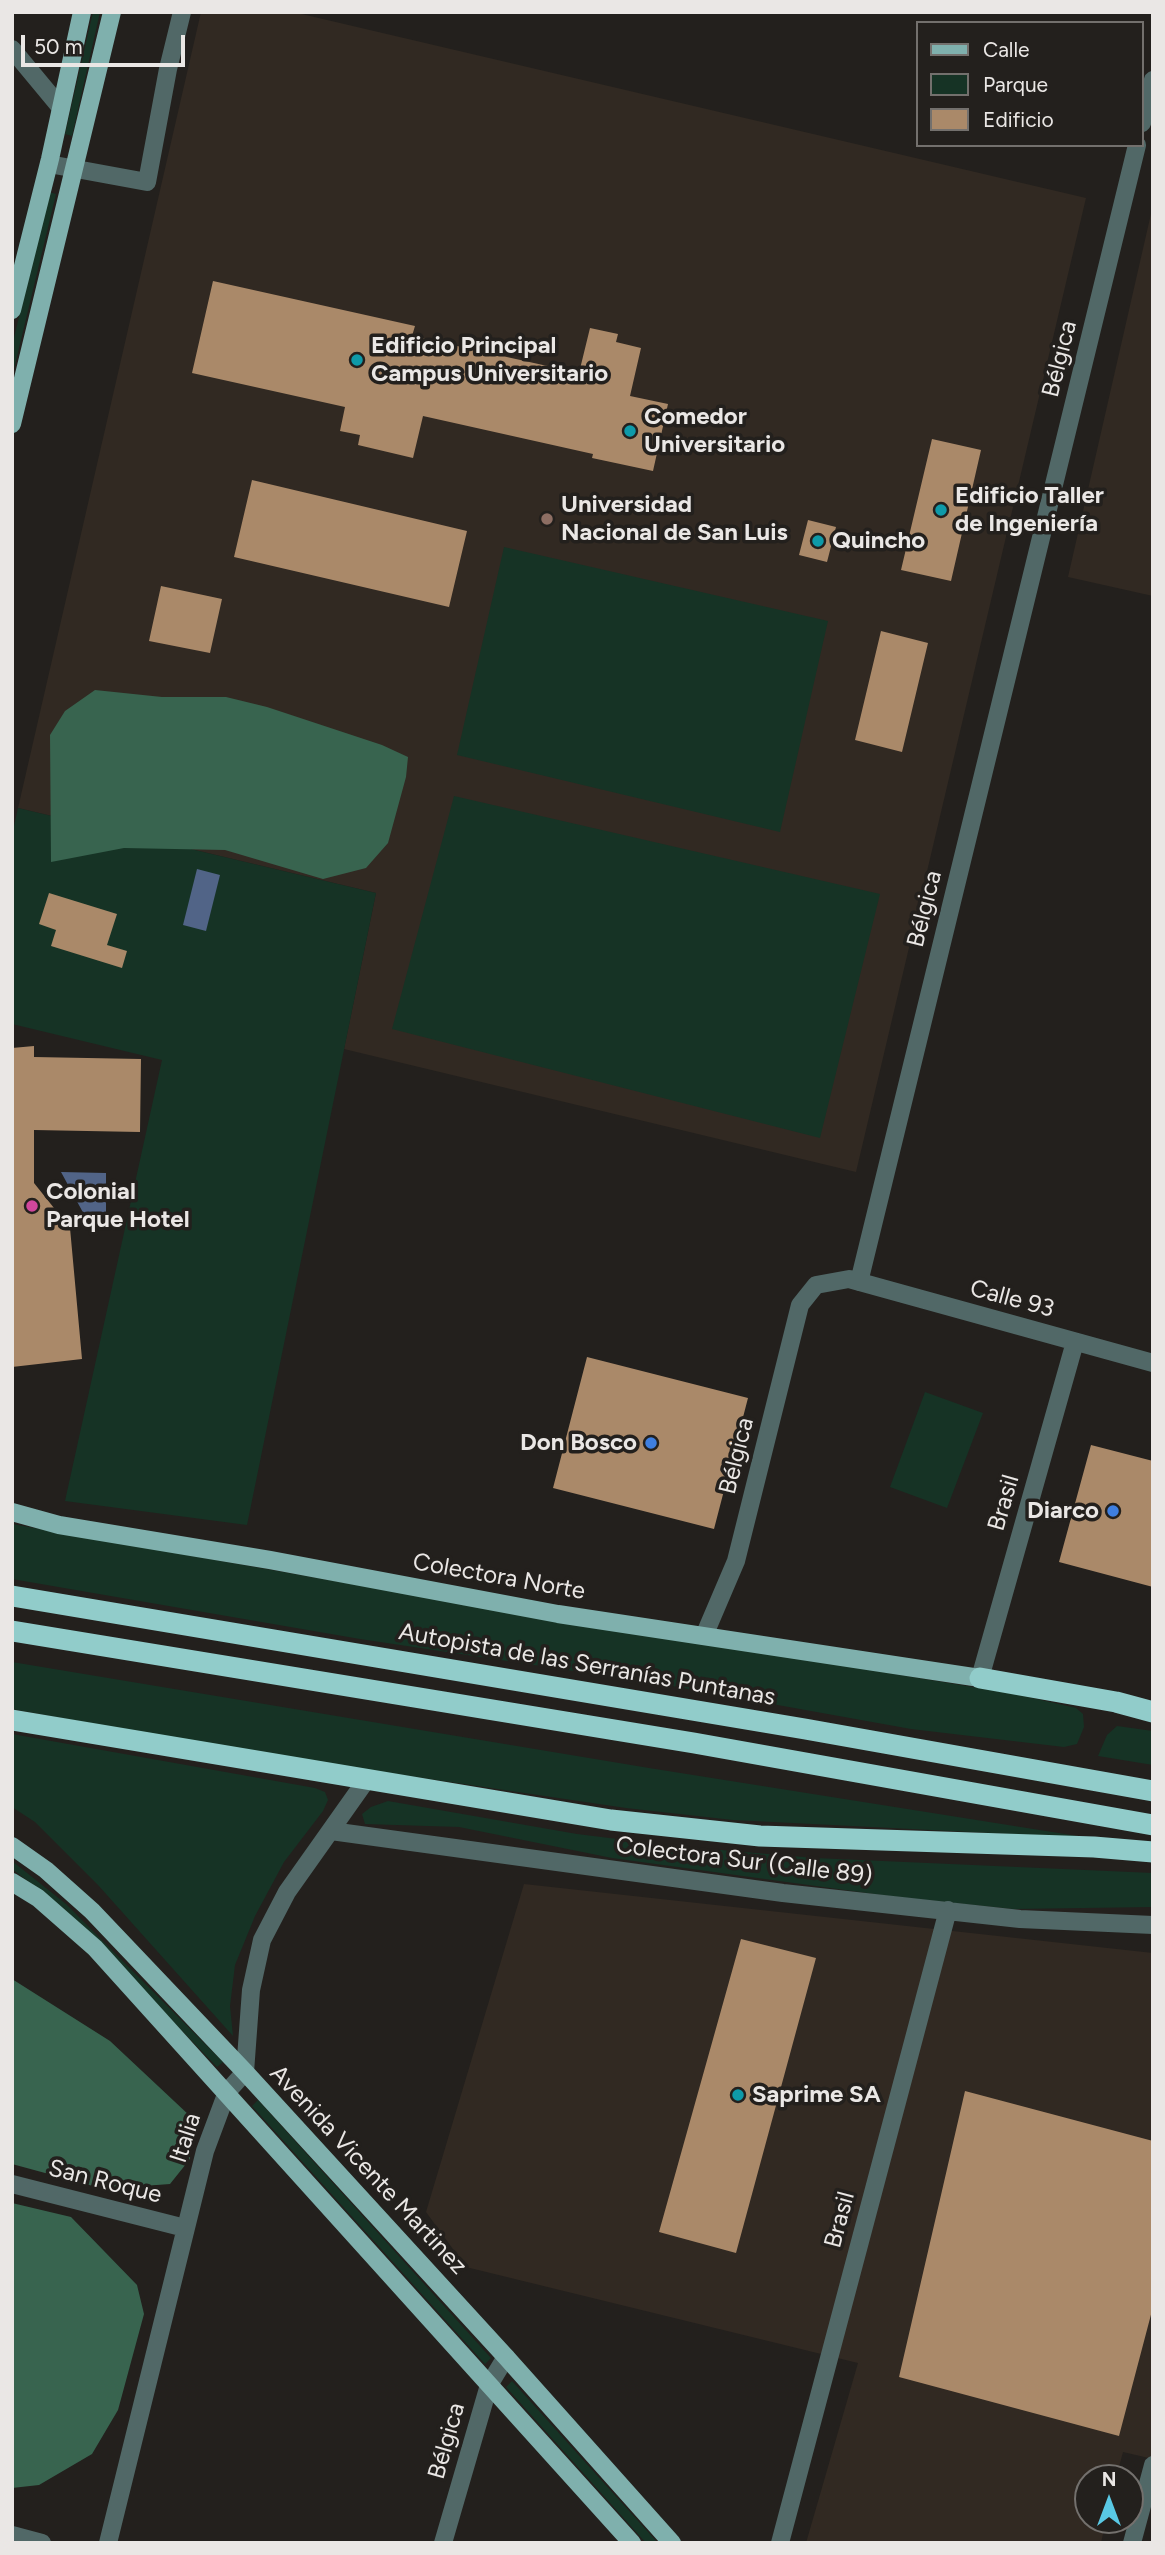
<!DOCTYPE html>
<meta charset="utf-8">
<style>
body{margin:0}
#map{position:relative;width:1165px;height:2555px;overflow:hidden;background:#23201d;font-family:Figtree,sans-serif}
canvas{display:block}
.frame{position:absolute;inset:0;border:14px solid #eae7e5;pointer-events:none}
.legend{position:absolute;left:916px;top:21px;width:228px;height:126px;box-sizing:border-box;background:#23201d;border:2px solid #73706d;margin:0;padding:9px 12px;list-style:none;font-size:21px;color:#eae7e5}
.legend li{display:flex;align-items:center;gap:14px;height:35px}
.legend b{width:35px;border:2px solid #73706d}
.north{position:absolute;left:1074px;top:2464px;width:70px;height:70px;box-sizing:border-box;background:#23201d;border:2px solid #73706d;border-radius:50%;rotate:0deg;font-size:19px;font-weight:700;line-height:28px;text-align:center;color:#eae7e5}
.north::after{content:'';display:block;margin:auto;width:24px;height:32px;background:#59c8e4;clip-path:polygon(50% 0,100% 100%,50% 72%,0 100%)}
.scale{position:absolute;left:21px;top:35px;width:164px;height:32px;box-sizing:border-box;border:4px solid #eae7e5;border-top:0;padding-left:9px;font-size:21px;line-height:24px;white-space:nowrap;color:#eae7e5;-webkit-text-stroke:5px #23201d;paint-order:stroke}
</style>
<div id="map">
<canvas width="1165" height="2555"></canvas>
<div class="frame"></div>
<ul class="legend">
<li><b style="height:9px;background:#7fb0ad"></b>Calle</li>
<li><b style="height:19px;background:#163325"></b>Parque</li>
<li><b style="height:19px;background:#aa8969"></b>Edificio</li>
</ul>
<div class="north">N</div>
<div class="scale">50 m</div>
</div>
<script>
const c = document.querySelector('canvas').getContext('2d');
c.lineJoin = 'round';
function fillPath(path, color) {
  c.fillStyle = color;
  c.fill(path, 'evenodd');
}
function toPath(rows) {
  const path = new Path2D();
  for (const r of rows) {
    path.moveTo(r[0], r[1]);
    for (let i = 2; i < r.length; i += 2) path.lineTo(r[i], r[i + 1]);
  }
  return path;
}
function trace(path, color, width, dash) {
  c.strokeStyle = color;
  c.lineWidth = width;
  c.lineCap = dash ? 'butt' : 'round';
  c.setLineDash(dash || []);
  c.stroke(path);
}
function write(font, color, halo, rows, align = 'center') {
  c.font = font + ' Figtree,sans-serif';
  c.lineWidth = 7;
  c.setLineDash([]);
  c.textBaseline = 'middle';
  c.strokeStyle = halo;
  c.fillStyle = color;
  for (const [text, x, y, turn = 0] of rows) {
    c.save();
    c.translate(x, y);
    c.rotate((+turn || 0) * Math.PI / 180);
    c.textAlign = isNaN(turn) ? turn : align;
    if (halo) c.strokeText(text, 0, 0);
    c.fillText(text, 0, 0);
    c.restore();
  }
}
const built = toPath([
 [201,12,293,12,1086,198,856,1172,344,1049,376,893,18,808],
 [1153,205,1153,596,1068,577],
 [524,1884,1153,1953,1153,2459,1123,2452,1116,2478,1088,2478,1088,2520,1106,2520,1101,2543,806,2543,858,2363,466,2267,426,2212]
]);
const green = toPath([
 [93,12,100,12,72,136,65,134],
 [49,192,56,194,12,377,12,346],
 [504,547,828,621,780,832,457,755],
 [454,796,880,894,820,1138,392,1029],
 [18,808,376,893,247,1525,65,1501,162,1060,12,1024,12,835],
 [925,1392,983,1413,947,1508,890,1487],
 [12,1524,334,1581,1015,1694,1076,1708,1083,1714,1084,1727,1077,1744,1064,1747,911,1729,661,1684,360,1639,12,1579],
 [12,1662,649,1768,1090,1838,733,1820,626,1808,254,1753,12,1709],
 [1117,1726,1153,1731,1153,1765,1098,1756,1107,1735],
 [12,1734,315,1788,325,1792,328,1800,323,1811,284,1862,255,1916,235,1965,230,2006,233,2036,98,1885,35,1822,12,1807],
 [388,1801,577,1834,674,1846,815,1858,1153,1873,1153,1907,1013,1909,896,1897,612,1858,459,1827,365,1824,362,1814,371,1807],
 [12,1861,66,1904,223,2062,217,2067,62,1907,12,1869],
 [258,2100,491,2358,485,2364,252,2106],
 [512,2381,658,2543,646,2543,506,2387]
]);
const forest = toPath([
 [95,690,162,697,226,697,267,707,382,745,408,757,406,777,388,843,366,868,323,879,225,850,124,848,51,862,50,735,65,711],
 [12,1979,110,2041,190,2116,190,2159,170,2184,104,2189,12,2164],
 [12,2203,71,2217,137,2285,144,2314,118,2410,92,2454,39,2485,12,2488]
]);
const water = toPath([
 [197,869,220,875,206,931,183,925],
 [61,1172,106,1173,106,1218,86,1218]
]);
const building = toPath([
 [213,281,415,326,412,336,579,373,590,328,618,334,616,342,641,348,630,396,668,404,653,471,592,458,593,454,423,416,413,458,358,445,360,435,340,431,345,407,192,373],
 [932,439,981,450,951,581,901,570],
 [252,480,467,531,449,607,234,557],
 [808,520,836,527,827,562,799,555],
 [161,586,222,599,210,653,149,641],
 [881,631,928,643,902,752,855,740],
 [49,893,117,914,107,945,127,951,122,968,51,946,56,930,39,924],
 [34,1046,34,1057,141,1059,140,1132,34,1130,34,1183,70,1228,82,1359,12,1367,12,1048],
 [587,1357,748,1398,714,1529,553,1488],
 [1091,1445,1153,1461,1153,1587,1059,1562],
 [741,1939,816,1958,736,2253,659,2232],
 [965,2091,1153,2141,1153,2307,1119,2436,899,2377]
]);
const minor = toPath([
 [12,49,61,108],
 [1142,123,1153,80],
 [49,164,147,182,168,69,182,12],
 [859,1282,1137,145],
 [704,1636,736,1561,800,1305,816,1285,849,1279,1153,1363],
 [980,1678,1075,1342],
 [331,1831,783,1893,1020,1919,1153,1925],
 [12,2184,185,2228],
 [12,2535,42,2543],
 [108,2543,205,2151,227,2092,245,2072,251,1990,262,1940,287,1892,367,1779],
 [443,2543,489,2385,506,2357],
 [780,2543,948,1910],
 [1132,2543,1153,2465]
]);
const major = toPath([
 [12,310,50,159,82,12],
 [12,424,112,12],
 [12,1512,59,1525,270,1560,558,1614,980,1678],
 [12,1846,46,1870,92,1911,245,2072,506,2357,672,2543],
 [12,1882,38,1898,95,1948,632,2543]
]);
const highway = toPath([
 [12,1596,805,1729,1153,1791],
 [12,1631,694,1743,1153,1825],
 [980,1678,1116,1702,1153,1712],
 [12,1720,611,1820,760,1836,1094,1847,1153,1852]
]);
const markers = [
 [357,360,7,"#0f9aa8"],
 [630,431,7,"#0f9aa8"],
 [941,510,7,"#0f9aa8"],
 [547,519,7,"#8d6e63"],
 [818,541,7,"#0f9aa8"],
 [32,1206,7,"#d1479c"],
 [651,1443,7,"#3f7fe0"],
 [1113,1511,7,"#3f7fe0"],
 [738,2095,7,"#0f9aa8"]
];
const poiNames = [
 ["Edificio Principal",371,346],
 ["Campus Universitario",371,374],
 ["Comedor",644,417],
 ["Universitario",644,445],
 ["Edificio Taller",955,496],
 ["de Ingeniería",955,524],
 ["Universidad",561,505],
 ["Nacional de San Luis",561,533],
 ["Quincho",832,541],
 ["Colonial",46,1192],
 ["Parque Hotel",46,1220],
 ["Don Bosco",637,1443,"right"],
 ["Diarco",1099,1511,"right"],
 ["Saprime SA",752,2095]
];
const streetNames = [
 ["Bélgica",1060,359,-76],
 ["Bélgica",925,909,-76],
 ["Calle 93",1012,1299,15],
 ["Bélgica",737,1456,-76],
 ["Brasil",1004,1503,-74],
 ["Colectora Norte",499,1577,10],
 ["Autopista de las Serranías Puntanas",587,1665,10],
 ["Colectora Sur (Calle 89)",744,1861,7],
 ["Italia",186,2138,-72],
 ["Avenida Vicente Martinez",368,2170,47],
 ["San Roque",105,2182,14],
 ["Brasil",840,2220,-75],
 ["Bélgica",447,2441,-74]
];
fillPath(built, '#312922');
fillPath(green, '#163325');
fillPath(forest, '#38644f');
fillPath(water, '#516487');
fillPath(building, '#aa8969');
trace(minor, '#516867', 18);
trace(major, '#7fb0ad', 18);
trace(highway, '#91ccca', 21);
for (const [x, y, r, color] of markers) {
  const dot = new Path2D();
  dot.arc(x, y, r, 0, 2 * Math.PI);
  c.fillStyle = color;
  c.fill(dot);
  trace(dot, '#23201d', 2.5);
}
write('bold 24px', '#eae7e5', '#23201d', poiNames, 'left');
write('24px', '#eae7e5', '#23201d', streetNames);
</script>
